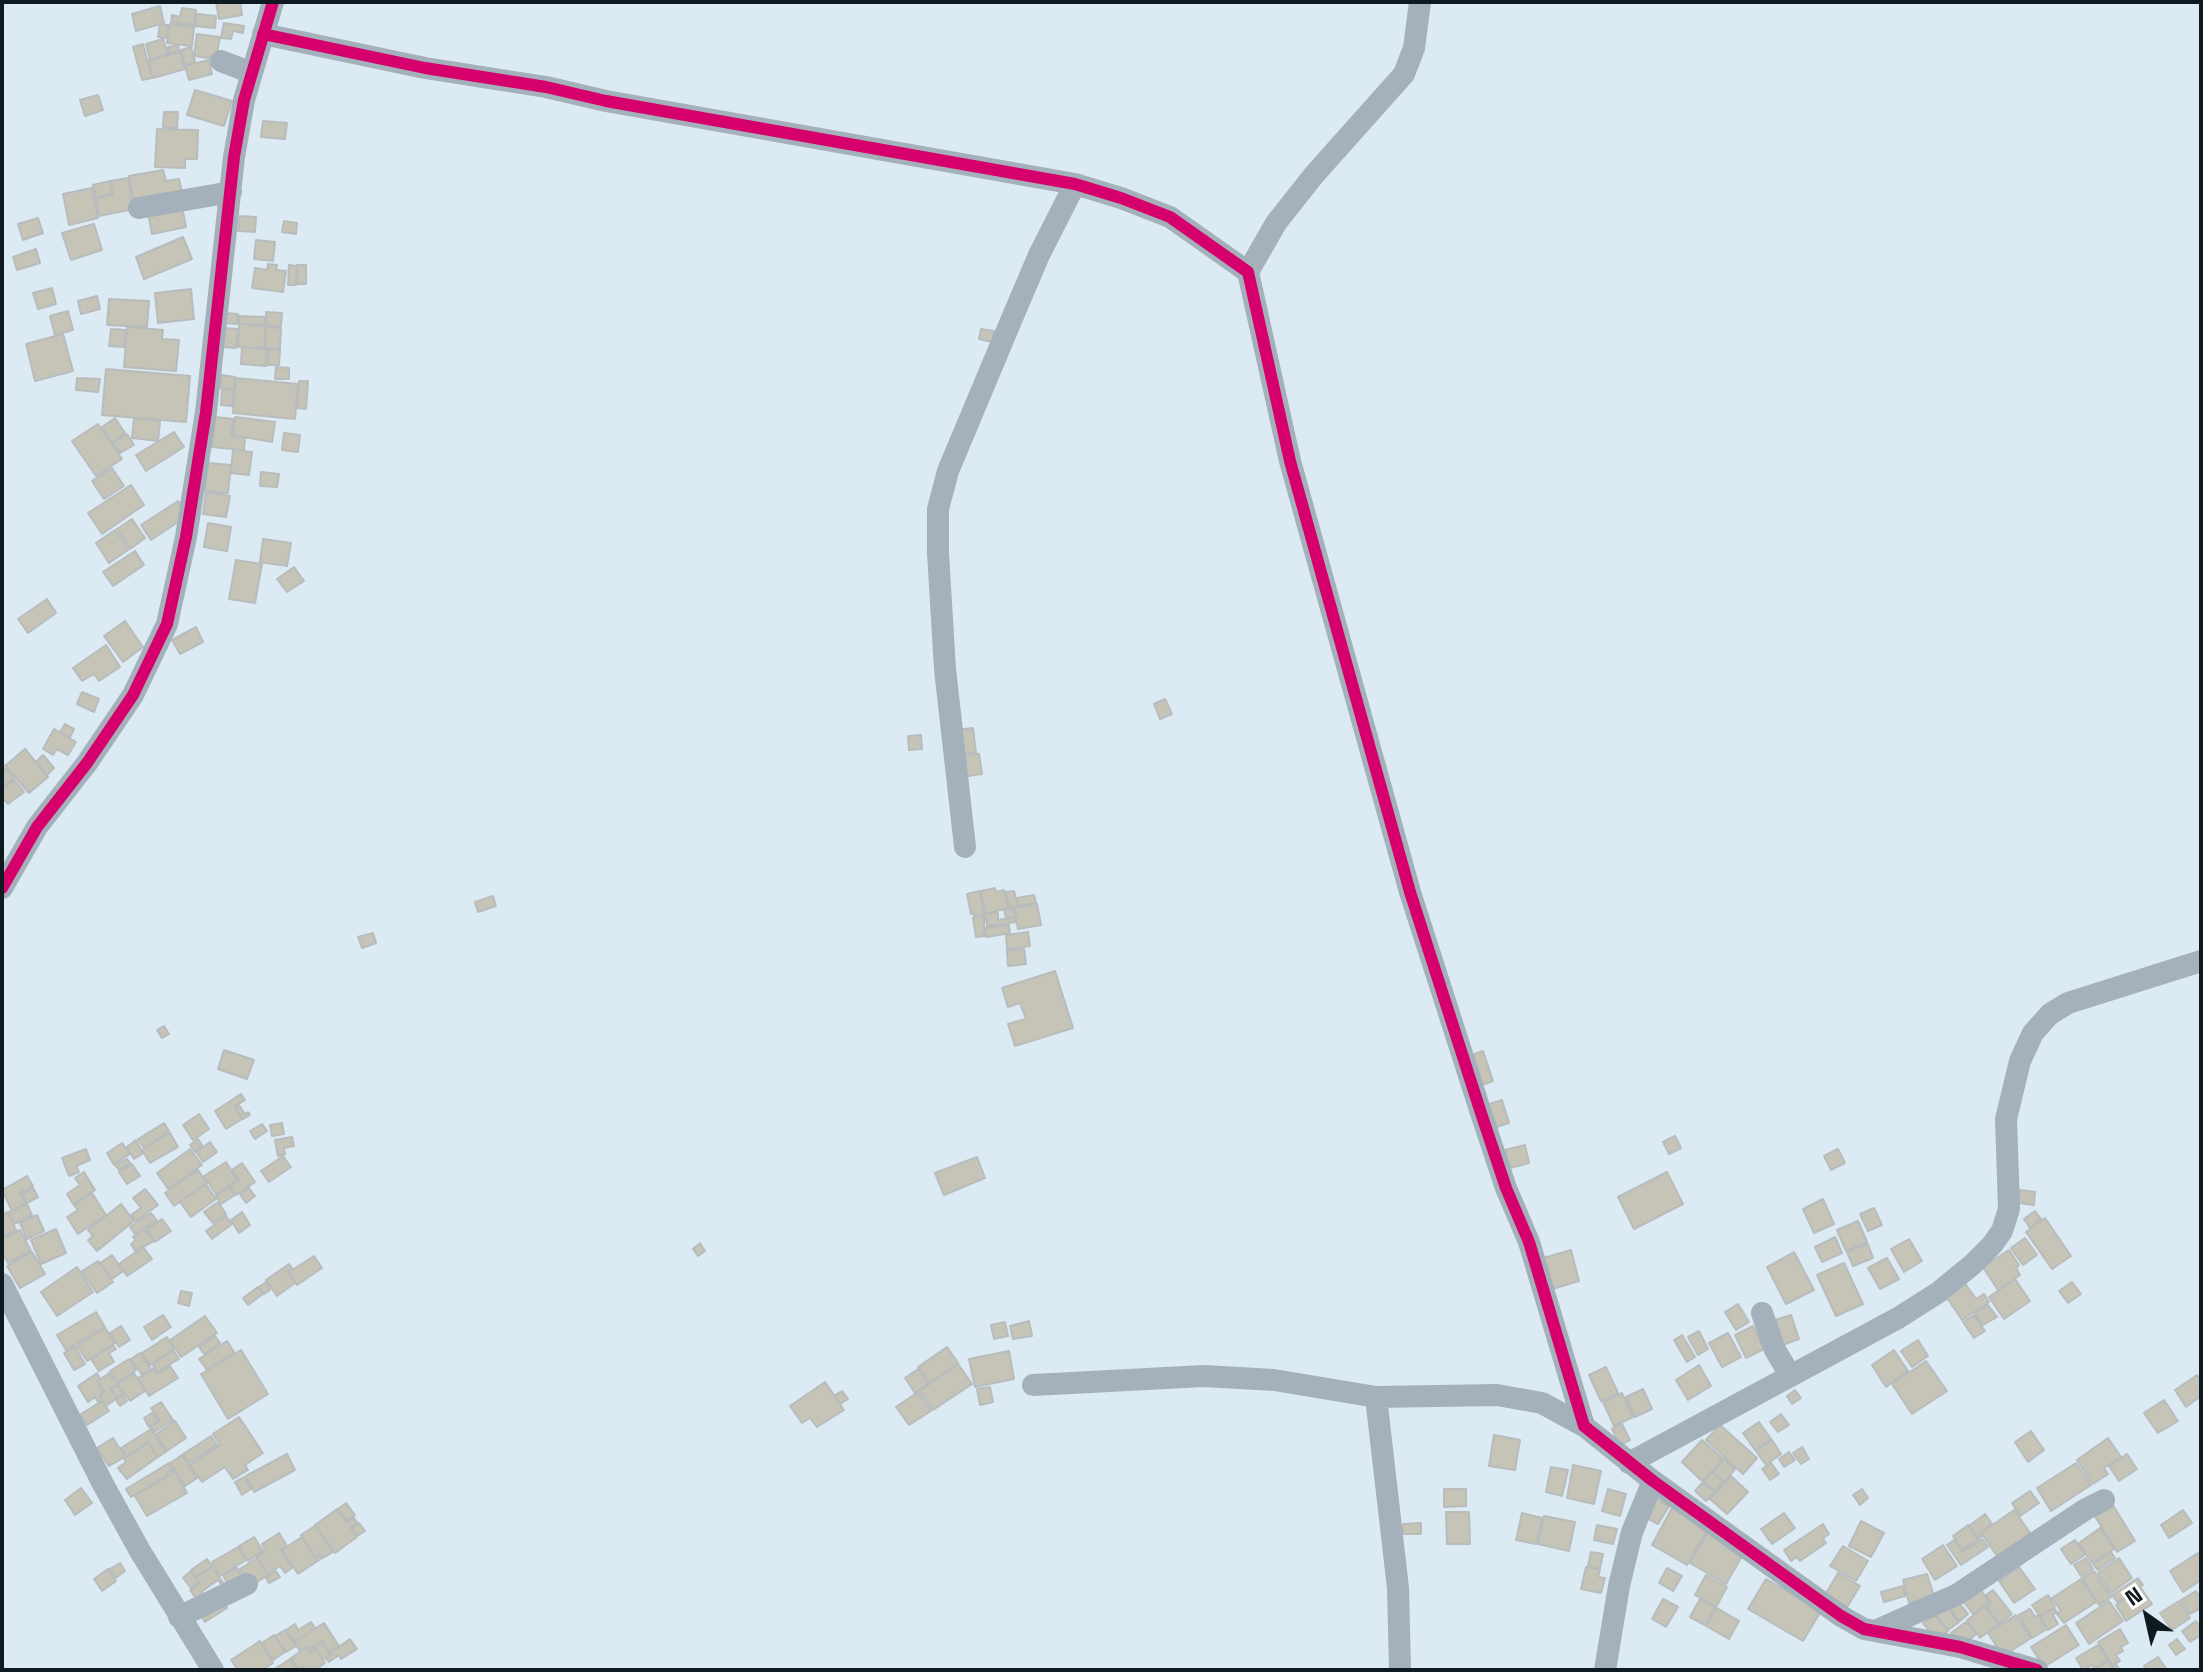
<!DOCTYPE html>
<style>
body{margin:0}
#map{position:relative;width:2203px;height:1672px;overflow:hidden;background:#dceaf4;font-family:"Space Grotesk",sans-serif}
canvas{display:block}
.frame{position:absolute;inset:0;border:4px solid #0f1920;pointer-events:none}
.north{position:absolute;left:2107px;top:1576px;width:80px;height:80px;-webkit-text-stroke:6px #fff;paint-order:stroke;rotate:326deg;font-size:22px;font-weight:700;line-height:32px;text-align:center;color:#0f1920}
.north::after{content:'';display:block;margin:auto;width:28px;height:36px;background:#0f1920;clip-path:polygon(50% 0,100% 100%,50% 72%,0 100%)}
</style>
<div id="map">
<canvas width="2203" height="1672"></canvas>
<div class="frame"></div>
<div class="north">N</div>
</div>
<script>
const c = document.querySelector('canvas').getContext('2d');
c.lineJoin = 'round';
function fillPath(path, color) {
  c.fillStyle = color;
  c.fill(path, 'evenodd');
}
function toPath(rows) {
  const path = new Path2D();
  for (const r of rows) {
    path.moveTo(r[0], r[1]);
    for (let i = 2; i < r.length; i += 2) path.lineTo(r[i], r[i + 1]);
  }
  return path;
}
function trace(path, color, width, dash) {
  c.strokeStyle = color;
  c.lineWidth = width;
  c.lineCap = dash ? 'butt' : 'round';
  c.setLineDash(dash || []);
  c.stroke(path);
}
const building = toPath([
 [216,2,240,2,242,15,219,19,216,2],
 [160,6,164,23,136,31,132,14,160,6],
 [182,8,196,10,194,25,171,22,172,15,180,17,182,8],
 [197,14,216,16,215,28,195,26,197,14],
 [224,23,244,26,243,33,233,31,231,39,221,38,224,23],
 [160,24,168,25,167,38,158,37,160,24],
 [170,24,194,27,192,46,167,43,170,24],
 [197,34,220,37,216,59,194,56,197,34],
 [163,39,168,54,150,60,146,44,163,39],
 [143,44,152,78,142,80,133,47,143,44],
 [178,45,179,51,169,53,168,47,178,45],
 [191,47,195,62,185,65,181,50,191,47],
 [180,52,185,69,153,78,148,61,180,52],
 [209,60,212,74,189,80,185,66,209,60],
 [195,90,232,101,224,126,187,115,195,90],
 [98,95,103,110,85,116,80,100,98,95],
 [164,112,178,112,177,128,163,127,164,112],
 [263,121,287,123,285,139,261,137,263,121],
 [157,129,198,130,197,159,185,159,185,168,155,167,157,129],
 [163,170,166,181,179,179,183,197,134,207,129,176,163,170],
 [128,178,134,209,99,216,96,198,113,195,111,181,128,178],
 [110,181,112,194,96,198,93,185,110,181],
 [92,188,98,218,69,225,63,194,92,188],
 [182,206,186,227,152,234,148,213,182,206],
 [240,216,256,217,255,232,238,231,240,216],
 [38,218,43,233,23,240,18,224,38,218],
 [284,221,297,223,296,234,282,232,284,221],
 [94,224,102,250,71,260,62,233,94,224],
 [183,237,192,259,144,279,136,257,183,237],
 [256,240,275,242,273,261,254,259,256,240],
 [36,249,40,263,17,270,13,257,36,249],
 [268,264,277,265,276,270,286,271,283,292,252,288,255,268,267,270,268,264],
 [289,265,297,266,296,285,288,285,289,265],
 [297,265,306,265,306,284,297,284,297,265],
 [52,288,56,304,38,309,33,293,52,288],
 [191,289,194,319,158,323,155,293,191,289],
 [97,296,100,309,81,314,78,301,97,296],
 [109,299,149,301,147,327,107,325,109,299],
 [68,311,73,330,55,335,50,316,68,311],
 [266,312,282,313,281,326,266,326,266,312],
 [225,313,238,314,237,324,224,323,225,313],
 [239,316,265,317,265,325,239,324,239,316],
 [239,324,266,326,264,348,238,347,239,324],
 [127,327,163,330,162,339,179,340,176,371,124,367,127,327],
 [266,327,281,328,280,349,265,348,266,327],
 [224,328,238,329,236,348,222,347,224,328],
 [111,329,126,330,124,347,109,346,111,329],
 [981,329,994,331,992,342,979,339,981,329],
 [63,334,73,371,35,381,26,344,63,334],
 [242,347,267,349,266,366,241,364,242,347],
 [269,349,280,350,279,365,268,365,269,349],
 [276,367,289,368,289,379,275,379,276,367],
 [106,369,190,376,186,422,102,415,106,369],
 [222,375,235,377,234,389,220,388,222,375],
 [77,378,100,379,98,392,76,390,77,378],
 [236,378,298,384,295,419,233,413,236,378],
 [299,381,308,381,306,409,297,408,299,381],
 [222,389,233,390,232,406,221,405,222,389],
 [215,417,233,419,231,436,245,438,244,450,212,447,215,417],
 [235,417,275,422,272,442,233,435,235,417],
 [115,418,125,433,112,442,102,427,115,418],
 [134,418,160,421,158,441,132,438,134,418],
 [98,424,122,459,96,476,72,441,98,424],
 [174,432,184,447,146,471,136,455,174,432],
 [284,433,300,435,298,452,282,450,284,433],
 [127,434,134,445,120,453,113,443,127,434],
 [233,450,252,452,249,475,231,473,233,450],
 [208,463,231,465,228,493,205,491,208,463],
 [112,468,124,486,104,499,92,481,112,468],
 [261,472,279,474,277,487,260,486,261,472],
 [131,485,144,505,102,534,88,513,131,485],
 [206,492,230,496,226,517,203,514,206,492],
 [178,501,187,516,151,540,141,525,178,501],
 [132,519,145,538,130,549,117,529,132,519],
 [208,523,231,527,227,551,204,547,208,523],
 [115,530,128,550,109,563,96,543,115,530],
 [263,539,291,543,287,566,260,562,263,539],
 [135,551,144,565,113,586,103,572,135,551],
 [236,560,262,564,255,603,229,599,236,560],
 [294,567,304,581,287,592,277,579,294,567],
 [47,599,56,613,28,633,18,619,47,599],
 [125,621,143,647,123,662,104,636,125,621],
 [196,627,203,642,180,654,172,640,196,627],
 [106,645,120,667,99,681,94,674,82,681,73,668,106,645],
 [82,692,99,699,94,712,77,704,82,692],
 [1165,699,1172,714,1160,719,1154,704,1165,699],
 [65,724,74,729,70,737,60,732,65,724],
 [973,728,976,753,964,754,955,730,973,728],
 [54,729,76,742,68,755,57,749,53,755,43,749,54,729],
 [921,735,922,749,909,750,908,736,921,735],
 [25,749,48,777,29,793,5,766,25,749],
 [979,754,982,774,961,777,958,758,979,754],
 [43,755,54,768,47,775,36,762,43,755],
 [6,768,14,778,2,787,2,772,6,768],
 [14,780,24,792,8,804,2,797,2,790,14,780],
 [995,888,996,892,1004,890,1008,908,985,914,981,891,995,888],
 [980,891,984,915,974,917,974,914,971,914,967,894,980,891],
 [1014,891,1018,906,1009,908,1006,892,1014,891],
 [1034,895,1036,903,1018,906,1017,898,1034,895],
 [493,896,496,906,478,912,475,902,493,896],
 [1037,904,1041,925,1018,929,1014,908,1037,904],
 [1013,909,1015,917,1006,918,1004,910,1013,909],
 [998,913,998,920,1015,917,1016,922,987,926,985,914,998,913],
 [984,916,984,936,976,937,973,918,984,916],
 [1009,925,1010,933,986,937,985,928,1009,925],
 [1028,932,1030,946,1007,949,1006,935,1028,932],
 [373,933,376,943,362,948,358,937,373,933],
 [1024,949,1026,964,1008,966,1007,951,1024,949],
 [1055,971,1073,1028,1015,1046,1008,1024,1026,1019,1020,1003,1008,1007,1002,988,1055,971],
 [164,1026,169,1034,162,1038,157,1030,164,1026],
 [224,1050,254,1060,247,1079,218,1069,224,1050],
 [1483,1051,1493,1081,1479,1086,1469,1056,1483,1051],
 [241,1094,245,1100,234,1106,242,1119,226,1129,215,1111,241,1094],
 [1502,1100,1509,1123,1493,1128,1486,1105,1502,1100],
 [239,1105,245,1114,248,1112,250,1115,243,1119,235,1107,239,1105],
 [199,1114,209,1129,193,1140,183,1125,199,1114],
 [164,1123,169,1131,144,1148,138,1139,164,1123],
 [282,1123,284,1134,272,1136,270,1125,282,1123],
 [262,1124,267,1131,255,1139,250,1131,262,1124],
 [170,1133,178,1147,150,1163,142,1150,170,1133],
 [1675,1136,1681,1148,1669,1154,1663,1142,1675,1136],
 [292,1137,294,1146,284,1148,285,1154,278,1156,275,1140,292,1137],
 [198,1139,202,1145,195,1152,190,1145,198,1139],
 [136,1140,143,1153,134,1159,127,1147,136,1140],
 [210,1142,217,1152,203,1162,196,1152,210,1142],
 [122,1143,130,1154,114,1165,107,1153,122,1143],
 [1525,1145,1529,1163,1510,1168,1505,1150,1525,1145],
 [86,1149,90,1160,76,1166,79,1172,69,1176,62,1158,86,1149],
 [190,1149,202,1165,168,1189,157,1173,190,1149],
 [1838,1149,1845,1163,1831,1170,1824,1156,1838,1149],
 [283,1156,291,1167,269,1182,261,1171,283,1156],
 [977,1157,985,1178,944,1195,935,1173,977,1157],
 [127,1159,130,1163,119,1170,116,1166,127,1159],
 [226,1162,237,1180,216,1194,204,1176,226,1162],
 [242,1163,255,1182,236,1195,230,1186,239,1180,232,1170,242,1163],
 [132,1164,140,1176,127,1184,119,1172,132,1164],
 [198,1170,207,1183,174,1206,165,1193,198,1170],
 [84,1172,95,1190,73,1204,67,1194,80,1185,75,1178,84,1172],
 [1667,1172,1683,1204,1634,1229,1618,1197,1667,1172],
 [27,1176,33,1186,20,1193,26,1203,12,1211,2,1190,27,1176],
 [206,1184,216,1199,191,1217,180,1202,206,1184],
 [229,1187,235,1195,221,1204,216,1196,229,1187],
 [33,1188,38,1197,27,1203,22,1194,33,1188],
 [249,1188,255,1196,246,1203,240,1194,249,1188],
 [145,1189,158,1205,136,1221,131,1215,141,1208,133,1198,145,1189],
 [2020,1190,2035,1192,2034,1205,2019,1203,2020,1190],
 [92,1193,106,1215,78,1234,67,1217,78,1210,74,1205,92,1193],
 [1823,1199,1834,1224,1814,1233,1803,1209,1823,1199],
 [218,1202,226,1214,213,1223,204,1212,218,1202],
 [27,1204,32,1215,14,1224,9,1212,27,1204],
 [121,1204,134,1221,97,1251,88,1240,93,1236,88,1230,121,1204],
 [1874,1208,1882,1225,1868,1231,1860,1214,1874,1208],
 [2035,1211,2041,1219,2030,1228,2024,1219,2035,1211],
 [7,1212,16,1230,2,1237,2,1215,7,1212],
 [242,1212,250,1225,239,1233,231,1220,242,1212],
 [151,1213,157,1221,135,1234,130,1227,151,1213],
 [37,1215,44,1231,27,1239,20,1223,37,1215],
 [226,1216,232,1224,212,1239,206,1231,226,1216],
 [2045,1218,2071,1256,2052,1269,2026,1232,2045,1218],
 [162,1219,171,1231,155,1242,147,1229,162,1219],
 [1858,1221,1867,1242,1846,1251,1837,1230,1858,1221],
 [56,1229,66,1253,41,1264,31,1240,56,1229],
 [144,1229,154,1241,135,1251,131,1244,136,1240,133,1237,144,1229],
 [20,1230,31,1251,8,1263,2,1252,2,1239,20,1230],
 [1835,1237,1842,1253,1822,1262,1815,1247,1835,1237],
 [2025,1238,2037,1255,2023,1265,2011,1248,2025,1238],
 [1909,1239,1922,1261,1904,1272,1891,1249,1909,1239],
 [700,1243,705,1251,698,1256,693,1249,700,1243],
 [1868,1244,1873,1258,1853,1266,1847,1252,1868,1244],
 [143,1247,152,1259,127,1276,119,1264,143,1247],
 [1571,1250,1579,1281,1549,1290,1540,1259,1571,1250],
 [2009,1250,2019,1265,2016,1268,2020,1275,1998,1290,1983,1267,2009,1250],
 [32,1252,45,1274,20,1288,7,1266,32,1252],
 [1794,1252,1814,1290,1786,1304,1767,1267,1794,1252],
 [112,1255,123,1271,112,1279,100,1263,112,1255],
 [314,1256,322,1268,297,1285,289,1272,314,1256],
 [1887,1258,1899,1279,1880,1289,1868,1268,1887,1258],
 [98,1261,113,1282,97,1293,82,1271,98,1261],
 [1844,1263,1863,1304,1836,1316,1817,1275,1844,1263],
 [289,1264,292,1268,287,1271,295,1283,277,1296,266,1280,289,1264],
 [77,1267,93,1292,57,1316,41,1292,77,1267],
 [2015,1279,2030,1301,2004,1319,1989,1297,2015,1279],
 [266,1282,270,1290,264,1294,259,1287,266,1282],
 [1964,1282,1976,1299,1984,1294,1989,1302,1962,1320,1945,1295,1964,1282],
 [2072,1282,2081,1294,2068,1303,2059,1291,2072,1282],
 [258,1287,263,1294,248,1305,243,1298,258,1287],
 [181,1291,192,1293,189,1306,178,1303,181,1291],
 [1738,1304,1749,1322,1736,1330,1725,1312,1738,1304],
 [1988,1305,1997,1317,1983,1325,1975,1313,1988,1305],
 [96,1312,105,1327,66,1350,57,1335,96,1312],
 [163,1315,171,1327,152,1340,144,1327,163,1315],
 [1791,1315,1799,1339,1780,1346,1772,1321,1791,1315],
 [1974,1315,1985,1331,1974,1338,1963,1322,1974,1315],
 [205,1316,217,1333,181,1357,170,1340,205,1316],
 [1029,1321,1032,1336,1013,1339,1010,1326,1029,1321],
 [1005,1322,1008,1336,994,1339,991,1325,1005,1322],
 [121,1326,130,1340,119,1347,110,1333,121,1326],
 [1753,1326,1764,1349,1746,1358,1735,1335,1753,1326],
 [105,1328,115,1343,87,1361,77,1346,105,1328],
 [1699,1331,1708,1349,1698,1355,1688,1337,1699,1331],
 [1728,1333,1741,1357,1722,1367,1709,1343,1728,1333],
 [1682,1335,1695,1357,1687,1362,1674,1340,1682,1335],
 [215,1336,220,1343,204,1354,199,1347,215,1336],
 [167,1337,174,1349,150,1365,142,1353,167,1337],
 [1918,1340,1928,1356,1912,1367,1901,1351,1918,1340],
 [227,1341,234,1352,207,1370,199,1359,227,1341],
 [113,1345,116,1349,109,1353,114,1362,99,1371,91,1359,113,1345],
 [75,1347,85,1364,74,1370,64,1353,75,1347],
 [947,1347,958,1363,929,1383,918,1367,947,1347],
 [241,1350,268,1394,228,1419,201,1374,241,1350],
 [1894,1350,1908,1371,1886,1387,1872,1365,1894,1350],
 [174,1351,179,1359,157,1372,152,1364,174,1351],
 [1009,1351,1014,1379,975,1387,969,1359,1009,1351],
 [140,1353,151,1369,142,1375,131,1359,140,1353],
 [129,1359,136,1370,118,1382,110,1371,129,1359],
 [1926,1361,1947,1391,1912,1414,1892,1384,1926,1361],
 [958,1364,972,1384,933,1410,920,1391,958,1364],
 [1699,1365,1711,1386,1688,1400,1676,1380,1699,1365],
 [170,1366,178,1378,149,1396,138,1378,153,1369,157,1374,170,1366],
 [1606,1367,1618,1393,1601,1401,1589,1375,1606,1367],
 [918,1369,928,1383,915,1393,905,1378,918,1369],
 [97,1373,100,1379,97,1381,104,1392,99,1396,102,1400,98,1402,95,1397,88,1402,78,1386,97,1373],
 [109,1373,117,1384,110,1389,117,1398,106,1406,100,1397,105,1393,98,1381,109,1373],
 [134,1373,145,1391,130,1401,118,1384,134,1373],
 [2197,1375,2201,1381,2201,1396,2186,1407,2175,1390,2197,1375],
 [825,1382,844,1410,817,1427,810,1418,802,1423,790,1406,825,1382],
 [118,1385,123,1394,117,1398,111,1389,118,1385],
 [990,1387,993,1402,980,1405,977,1389,990,1387],
 [1643,1389,1652,1409,1635,1417,1626,1397,1643,1389],
 [1795,1390,1801,1398,1792,1404,1787,1396,1795,1390],
 [842,1391,848,1399,840,1404,835,1395,842,1391],
 [918,1392,931,1411,909,1425,896,1407,918,1392],
 [1622,1393,1633,1417,1614,1426,1603,1402,1622,1393],
 [123,1395,127,1401,120,1406,116,1400,123,1395],
 [2164,1400,2178,1421,2158,1433,2144,1413,2164,1400],
 [102,1401,109,1411,87,1425,81,1414,102,1401],
 [161,1402,173,1420,154,1432,150,1427,160,1421,151,1408,161,1402],
 [152,1413,158,1421,149,1427,144,1418,152,1413],
 [1781,1414,1789,1425,1778,1432,1770,1422,1781,1414],
 [239,1417,263,1453,245,1465,248,1470,233,1479,225,1467,202,1482,190,1465,220,1445,213,1434,239,1417],
 [175,1421,186,1438,167,1451,156,1434,175,1421],
 [1759,1422,1771,1439,1755,1450,1743,1433,1759,1422],
 [1622,1424,1630,1440,1620,1445,1612,1429,1622,1424],
 [1720,1425,1757,1458,1743,1474,1706,1440,1720,1425],
 [151,1429,166,1452,158,1457,148,1442,127,1456,121,1448,151,1429],
 [2031,1431,2044,1450,2028,1462,2015,1442,2031,1431],
 [1494,1435,1520,1440,1515,1470,1489,1466,1494,1435],
 [211,1436,217,1445,189,1463,183,1454,211,1436],
 [113,1438,125,1457,109,1466,97,1448,113,1438],
 [2108,1438,2121,1457,2104,1468,2108,1474,2093,1484,2077,1460,2108,1438],
 [1702,1440,1723,1459,1702,1481,1682,1462,1702,1440],
 [1772,1440,1781,1454,1766,1465,1756,1451,1772,1440],
 [148,1443,158,1457,127,1479,118,1468,126,1462,124,1459,148,1443],
 [1802,1447,1809,1459,1801,1464,1793,1453,1802,1447],
 [1789,1452,1795,1460,1784,1467,1779,1459,1789,1452],
 [287,1454,295,1470,254,1492,246,1476,287,1454],
 [2127,1454,2137,1469,2119,1481,2109,1466,2127,1454],
 [182,1455,197,1478,185,1486,170,1463,182,1455],
 [1724,1459,1735,1469,1724,1482,1713,1472,1724,1459],
 [169,1463,173,1469,168,1472,169,1474,131,1497,126,1489,169,1463],
 [1771,1463,1779,1474,1770,1480,1762,1469,1771,1463],
 [2076,1463,2091,1485,2051,1511,2037,1488,2076,1463],
 [1573,1465,1601,1471,1594,1504,1567,1498,1573,1465],
 [1551,1467,1568,1470,1562,1496,1546,1492,1551,1467],
 [174,1470,187,1493,147,1516,135,1496,172,1474,171,1472,174,1470],
 [1712,1472,1723,1482,1715,1491,1704,1481,1712,1472],
 [1731,1476,1748,1492,1727,1514,1710,1499,1731,1476],
 [244,1477,251,1489,242,1495,235,1482,244,1477],
 [1703,1482,1715,1492,1706,1501,1695,1491,1703,1482],
 [81,1488,92,1503,75,1515,65,1500,81,1488],
 [1444,1489,1466,1489,1466,1506,1444,1507,1444,1489],
 [1608,1489,1626,1494,1620,1516,1602,1511,1608,1489],
 [1862,1489,1868,1498,1860,1505,1853,1495,1862,1489],
 [2030,1491,2039,1503,2020,1516,2012,1503,2030,1491],
 [1654,1498,1669,1506,1658,1524,1643,1516,1654,1498],
 [2111,1502,2135,1541,2117,1552,2093,1513,2111,1502],
 [346,1503,355,1515,347,1521,338,1509,346,1503],
 [1673,1506,1709,1527,1687,1565,1652,1545,1673,1506],
 [337,1509,347,1523,354,1518,357,1523,351,1527,357,1537,335,1553,315,1525,337,1509],
 [2014,1510,2033,1537,2000,1560,1981,1533,2014,1510],
 [2183,1510,2192,1523,2169,1538,2161,1525,2183,1510],
 [1446,1512,1469,1512,1470,1544,1447,1544,1446,1512],
 [1522,1513,1542,1518,1536,1544,1516,1540,1522,1513],
 [1784,1513,1795,1528,1772,1544,1761,1529,1784,1513],
 [1985,1514,1992,1524,1979,1533,1982,1536,1978,1539,1969,1526,1985,1514],
 [1544,1516,1575,1522,1569,1551,1538,1544,1544,1516],
 [1861,1521,1884,1533,1871,1557,1849,1546,1861,1521],
 [359,1523,365,1531,357,1536,351,1529,359,1523],
 [1421,1523,1421,1534,1403,1534,1403,1524,1421,1523],
 [1823,1524,1829,1534,1823,1538,1826,1543,1800,1561,1797,1557,1791,1561,1784,1550,1823,1524],
 [1597,1525,1617,1529,1613,1544,1594,1540,1597,1525],
 [1968,1525,1978,1540,1962,1550,1953,1536,1968,1525],
 [315,1526,333,1552,323,1558,320,1554,315,1557,301,1535,315,1526],
 [2100,1528,2114,1549,2092,1563,2079,1543,2100,1528],
 [1709,1530,1745,1551,1726,1584,1690,1563,1709,1530],
 [279,1533,287,1546,280,1550,292,1568,285,1573,280,1566,268,1574,257,1557,266,1551,262,1544,279,1533],
 [254,1537,263,1551,248,1561,239,1546,254,1537],
 [302,1537,315,1558,320,1555,322,1558,298,1574,282,1550,302,1537],
 [1982,1539,1988,1547,1961,1565,1947,1545,1954,1540,1962,1552,1982,1539],
 [2075,1540,2085,1555,2071,1564,2061,1549,2075,1540],
 [1943,1545,1957,1566,1935,1580,1922,1559,1943,1545],
 [1843,1546,1868,1561,1856,1581,1830,1566,1843,1546],
 [238,1547,246,1560,220,1576,212,1562,238,1547],
 [1591,1552,1603,1554,1600,1568,1588,1566,1591,1552],
 [2111,1552,2115,1558,2098,1570,2093,1564,2111,1552],
 [2198,1553,2201,1559,2201,1580,2183,1592,2170,1571,2198,1553],
 [257,1558,268,1575,251,1586,240,1569,257,1558],
 [2086,1558,2093,1569,2081,1576,2074,1565,2086,1558],
 [2119,1558,2132,1578,2111,1593,2098,1573,2119,1558],
 [207,1559,212,1566,195,1577,191,1570,207,1559],
 [120,1563,125,1571,116,1578,110,1569,120,1563],
 [212,1567,226,1587,224,1588,218,1580,201,1592,207,1599,200,1604,190,1590,200,1583,196,1578,212,1567],
 [1586,1567,1600,1570,1598,1577,1605,1578,1601,1593,1581,1589,1586,1567],
 [2019,1567,2035,1589,2014,1603,1999,1581,2019,1567],
 [237,1568,245,1582,231,1590,223,1575,237,1568],
 [1667,1568,1682,1576,1673,1591,1659,1583,1667,1568],
 [108,1569,116,1581,102,1591,94,1579,108,1569],
 [191,1571,199,1582,191,1588,183,1578,191,1571],
 [276,1571,280,1577,269,1583,266,1578,276,1571],
 [2094,1571,2111,1597,2099,1605,2082,1578,2094,1571],
 [1838,1573,1860,1586,1847,1607,1825,1595,1838,1573],
 [1927,1574,1934,1596,1909,1603,1903,1580,1927,1574],
 [1706,1575,1727,1587,1716,1607,1695,1595,1706,1575],
 [2138,1578,2143,1585,2117,1602,2112,1595,2138,1578],
 [1766,1579,1821,1611,1803,1641,1748,1609,1766,1579],
 [2081,1579,2096,1602,2064,1623,2057,1614,2061,1611,2052,1598,2081,1579],
 [1903,1586,1905,1596,1884,1602,1881,1592,1903,1586],
 [2141,1588,2152,1604,2126,1621,2116,1605,2141,1588],
 [1980,1589,1989,1601,1973,1614,1964,1602,1980,1589],
 [1993,1590,2012,1614,1999,1624,1986,1606,1991,1602,1986,1595,1993,1590],
 [2196,1591,2201,1599,2201,1608,2190,1614,2181,1600,2196,1591],
 [2048,1595,2055,1607,2040,1616,2032,1605,2048,1595],
 [1954,1597,1968,1614,1960,1621,1946,1604,1954,1597],
 [1663,1599,1678,1607,1666,1627,1652,1619,1663,1599],
 [1700,1599,1715,1608,1705,1625,1690,1617,1700,1599],
 [2109,1601,2123,1621,2089,1644,2076,1623,2109,1601],
 [2179,1601,2190,1618,2172,1630,2160,1613,2179,1601],
 [224,1603,227,1608,205,1622,198,1611,224,1603],
 [1945,1605,1959,1622,1948,1630,1935,1614,1945,1605],
 [1985,1607,1998,1624,1980,1638,1967,1620,1985,1607],
 [1717,1608,1739,1621,1729,1639,1706,1626,1717,1608],
 [2054,1608,2057,1612,2053,1615,2058,1624,2048,1630,2040,1617,2054,1608],
 [2030,1609,2035,1617,2038,1615,2047,1629,2032,1638,2019,1615,2030,1609],
 [1934,1615,1948,1631,1937,1640,1923,1623,1934,1615],
 [2016,1615,2031,1638,2003,1656,1988,1633,2016,1615],
 [2196,1621,2201,1628,2201,1635,2190,1642,2182,1631,2196,1621],
 [311,1622,315,1628,294,1642,286,1630,295,1624,298,1630,311,1622],
 [1966,1622,1976,1634,1962,1646,1951,1633,1966,1622],
 [324,1623,339,1646,329,1652,322,1641,310,1649,308,1646,300,1651,294,1642,324,1623],
 [2066,1625,2079,1645,2044,1667,2031,1647,2066,1625],
 [2120,1629,2128,1643,2121,1647,2123,1651,2116,1655,2120,1661,2112,1665,2098,1642,2120,1629],
 [285,1630,296,1646,286,1652,275,1636,285,1630],
 [274,1635,285,1652,273,1660,262,1643,274,1635],
 [350,1639,357,1649,341,1659,339,1655,329,1662,326,1659,331,1655,330,1653,350,1639],
 [2177,1639,2185,1649,2176,1655,2169,1645,2177,1639],
 [260,1641,273,1663,262,1670,238,1670,231,1660,260,1641],
 [322,1642,330,1655,323,1659,316,1649,310,1652,309,1651,322,1642],
 [2098,1645,2108,1660,2094,1668,2092,1665,2083,1670,2076,1658,2098,1645],
 [307,1647,311,1653,316,1649,325,1663,315,1670,307,1670,305,1666,299,1670,291,1658,307,1647],
 [2158,1657,2167,1670,2146,1670,2144,1666,2158,1657],
 [290,1659,297,1670,273,1670,290,1659],
 [2108,1661,2112,1667,2116,1664,2119,1669,2094,1670,2108,1661]
]);
const minor = toPath([
 [263,34,425,68,546,87,606,101,1075,184,1121,198,1170,217,1248,272,1290,461,1410,892,1481,1113,1506,1188,1529,1242,1584,1426,1653,1481,1841,1616,1864,1629,1960,1647,2037,1670],
 [221,61,252,73],
 [139,208,231,192],
 [1248,272,1276,223,1314,175,1404,74,1414,48,1420,2],
 [965,847,945,669,938,553,938,509,948,471,1013,316,1039,255,1075,184],
 [2,888,37,827,87,763,133,695,167,624,186,537,206,412,234,157,244,100,273,2],
 [2,1284,103,1484,140,1551,213,1670],
 [1762,1313,1775,1350,1790,1375],
 [1033,1385,1204,1376,1274,1380,1376,1397,1497,1395,1542,1403,1584,1426],
 [1376,1397,1398,1588,1400,1670],
 [1629,1463,1898,1318,1939,1292,1973,1264,1992,1245,2002,1231,2009,1209,2006,1119,2020,1061,2033,1033,2050,1014,2068,1003,2201,961],
 [179,1617,247,1584],
 [1875,1631,1958,1594,2086,1509,2104,1500],
 [1605,1670,1619,1586,1632,1532,1653,1481]
]);
const cycleway = toPath([
 [263,34,425,68,546,87,606,101,1075,184,1121,198,1170,217,1248,272,1290,461,1410,892,1481,1113,1506,1188,1529,1242,1584,1426,1653,1481,1841,1616,1864,1629,1960,1647,2037,1670],
 [2,888,37,827,87,763,133,695,167,624,186,537,206,412,234,157,244,100,273,2]
]);
fillPath(building, '#c5c4b7');
trace(building, '#b8bcbc', 2);
trace(minor, '#a4b1ba', 22);
trace(cycleway, '#d6006c', 12);
</script>
